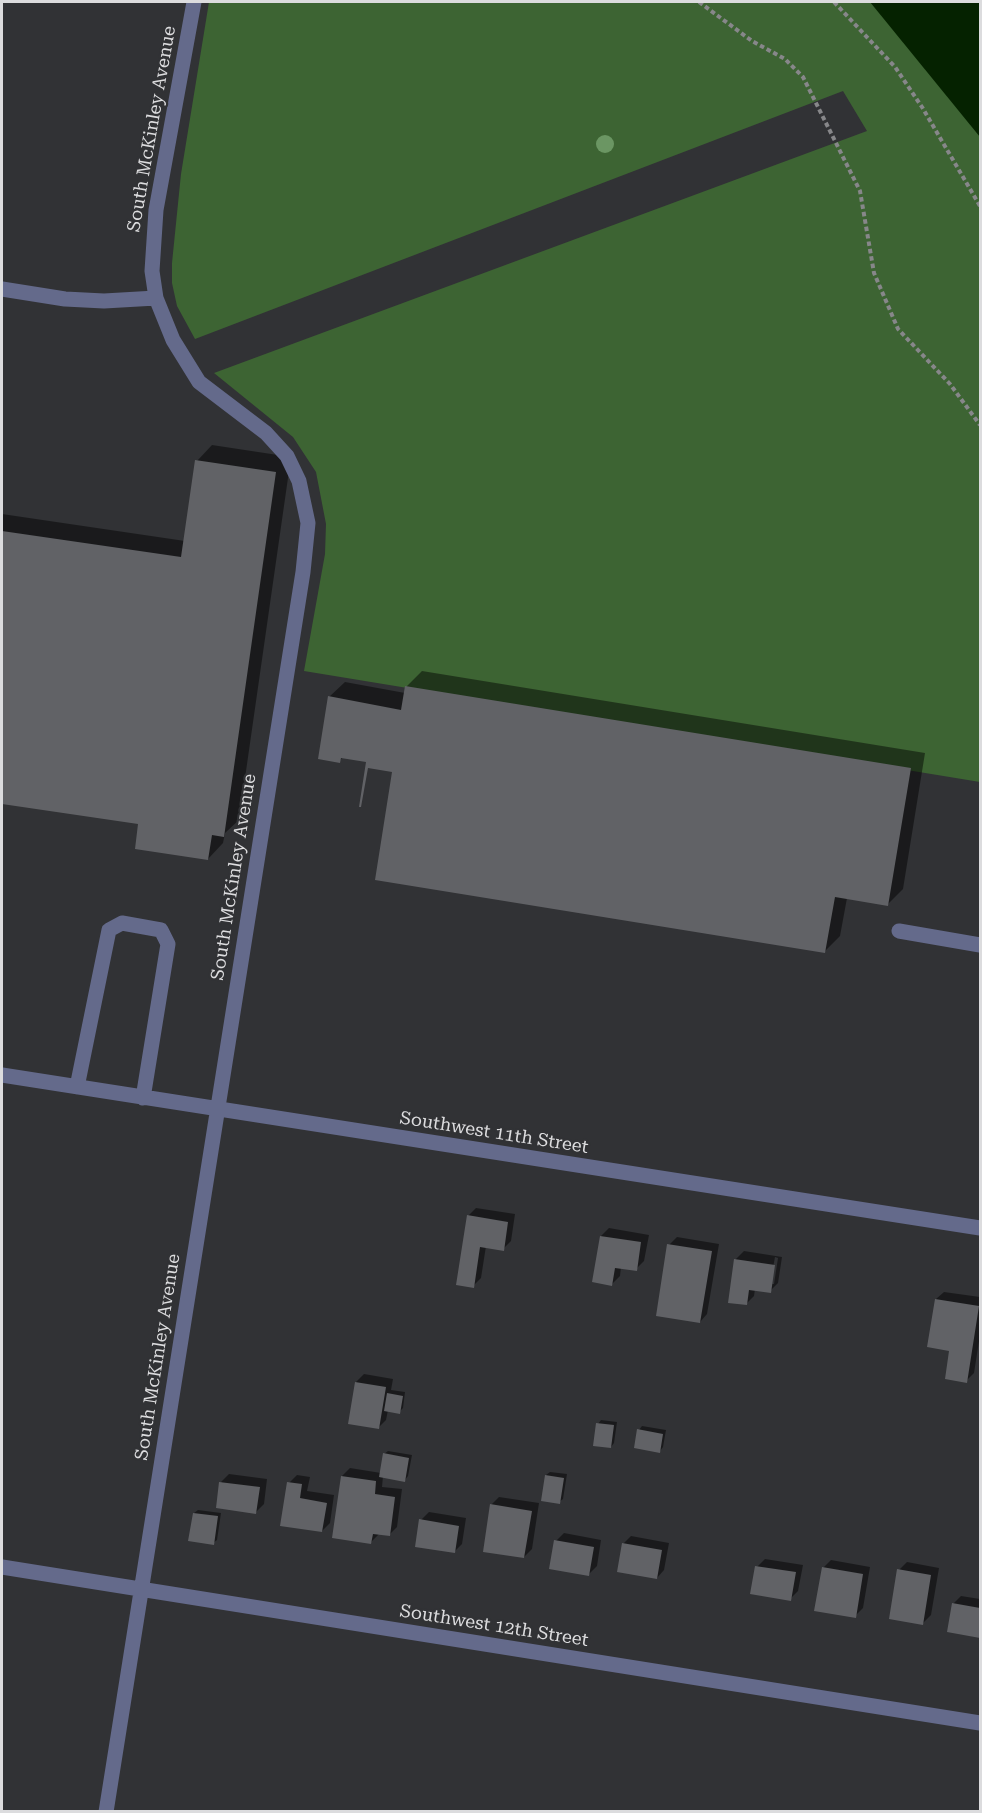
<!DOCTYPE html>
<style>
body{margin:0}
#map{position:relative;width:982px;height:1813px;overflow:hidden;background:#313235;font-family:"Roboto Serif",serif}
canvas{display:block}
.frame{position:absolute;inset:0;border:3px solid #dcdcde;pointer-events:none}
</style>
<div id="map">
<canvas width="982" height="1813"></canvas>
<div class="frame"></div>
</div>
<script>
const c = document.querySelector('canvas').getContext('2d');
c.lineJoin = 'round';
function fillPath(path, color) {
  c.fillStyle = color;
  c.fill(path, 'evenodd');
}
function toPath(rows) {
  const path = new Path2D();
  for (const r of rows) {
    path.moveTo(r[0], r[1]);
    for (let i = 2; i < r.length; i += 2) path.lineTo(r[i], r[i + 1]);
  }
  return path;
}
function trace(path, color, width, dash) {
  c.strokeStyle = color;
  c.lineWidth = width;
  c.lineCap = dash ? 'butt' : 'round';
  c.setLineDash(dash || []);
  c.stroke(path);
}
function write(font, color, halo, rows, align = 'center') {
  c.font = font + ' "Roboto Serif",serif';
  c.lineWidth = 4.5;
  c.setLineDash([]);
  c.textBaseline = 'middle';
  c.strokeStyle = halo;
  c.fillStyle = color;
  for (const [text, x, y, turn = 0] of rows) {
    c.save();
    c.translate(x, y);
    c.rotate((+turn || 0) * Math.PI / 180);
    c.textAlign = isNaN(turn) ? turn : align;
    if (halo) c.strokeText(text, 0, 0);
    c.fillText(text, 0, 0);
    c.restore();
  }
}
const green = toPath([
 [209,2,980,2,980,782,304,671,325,554,326,524,316,472,293,437,214,373,867,131,843,91,195,339,177,306,172,283,172,263,181,174]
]);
const water = toPath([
 [870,2,980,2,980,137]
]);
const shadow = toPath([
 [212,445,291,457,239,820,225,833,223,843,208,859,140,823,2,803,2,514,185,541,197,461],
 [422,671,925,753,903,889,887,905,847,898,840,936,825,951,368,761,343,757,339,761,329,697,345,682,405,693,407,686],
 [476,1208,515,1214,511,1241,503,1249,486,1246,481,1278,473,1286,468,1216],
 [609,1228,649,1235,644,1261,636,1269,621,1267,620,1276,612,1284,601,1236],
 [677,1237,719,1244,707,1314,700,1322,669,1245],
 [744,1251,782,1257,778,1283,770,1291,755,1289,754,1296,746,1304,730,1302,736,1259],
 [775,1257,778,1258,774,1284,770,1284],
 [944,1292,980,1297,980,1335,974,1373,966,1381,951,1350,936,1299],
 [364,1374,393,1379,391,1390,405,1392,403,1408,399,1412,388,1410,386,1420,378,1428,356,1382],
 [601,1420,617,1422,614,1443,611,1447,598,1424],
 [642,1426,666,1430,663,1447,660,1451,639,1430],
 [388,1451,412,1455,408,1476,405,1480,383,1476,382,1487,402,1489,397,1527,389,1535,380,1533,371,1542,342,1476,350,1468,381,1473,384,1454],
 [550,1472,567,1474,563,1499,559,1502,546,1475],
 [229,1474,267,1479,264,1504,256,1512,221,1482],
 [297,1475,310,1477,307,1491,334,1495,330,1523,322,1531,289,1483],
 [499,1497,539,1503,532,1549,524,1557,491,1505],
 [198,1510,221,1513,217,1540,213,1543,194,1513],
 [429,1512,466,1518,462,1544,454,1552,421,1520],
 [564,1533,601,1540,597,1566,589,1574,556,1541],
 [631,1536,669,1543,664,1570,657,1578,623,1544],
 [765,1559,803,1565,798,1591,790,1599,757,1567],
 [831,1560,870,1567,863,1608,855,1616,823,1568],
 [907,1562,939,1568,931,1615,923,1623,899,1570],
 [961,1596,980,1599,980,1636,949,1631,953,1604]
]);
const building = toPath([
 [195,460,276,472,224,837,212,835,208,860,135,849,138,824,2,804,2,531,181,557],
 [405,686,911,768,888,906,835,897,825,953,375,880,392,772,368,768,361,807,359,807,366,762,341,758,340,763,318,759,328,696,401,710],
 [467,1215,508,1222,504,1251,480,1247,474,1288,456,1285],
 [600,1236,641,1242,637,1271,615,1268,612,1286,592,1282],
 [667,1244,712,1251,700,1323,656,1316],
 [734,1259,775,1265,771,1293,749,1290,747,1305,728,1303],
 [935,1299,979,1306,967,1383,945,1379,949,1351,927,1347],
 [355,1382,386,1387,379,1429,348,1424],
 [387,1393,403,1396,400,1414,384,1411],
 [596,1423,614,1425,611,1448,593,1446],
 [637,1429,663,1434,660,1453,634,1448],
 [383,1453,409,1458,405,1482,379,1477],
 [545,1475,564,1478,560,1504,541,1501],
 [341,1476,376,1481,375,1494,395,1497,390,1536,373,1534,371,1544,332,1538],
 [219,1482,260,1487,256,1514,216,1508],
 [287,1482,302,1484,300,1498,327,1503,322,1532,280,1526],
 [490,1504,532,1511,524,1558,483,1552],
 [193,1513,218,1516,214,1545,188,1541],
 [419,1519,459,1526,455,1553,415,1547],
 [554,1540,594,1547,589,1576,549,1569],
 [622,1543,662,1550,657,1579,617,1572],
 [755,1566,796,1572,791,1601,750,1594],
 [822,1567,863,1574,856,1618,814,1611],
 [897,1569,931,1575,923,1625,889,1619],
 [952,1603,980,1608,980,1638,947,1632]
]);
const path = toPath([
 [699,2,752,41,785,59,803,77,860,191,874,273,898,329,950,384,980,425],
 [834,2,895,67,922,107,980,206]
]);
const minor = toPath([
 [2,289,65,299,104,301,156,298],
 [899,931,980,945],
 [2,1075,980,1228],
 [77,1087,109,930,122,923,161,930,168,944,143,1098],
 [2,1567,980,1723],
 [106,1812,303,572,308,523,299,481,287,456,266,433,199,382,173,340,156,298,152,271,156,210,194,2]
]);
const trees = [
 [605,144]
];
const streetNames = [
 ["South McKinley Avenue",152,129,-80],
 ["South McKinley Avenue",234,877,-81],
 ["Southwest 11th Street",494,1133,9],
 ["South McKinley Avenue",158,1357,-81],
 ["Southwest 12th Street",494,1626,9]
];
fillPath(green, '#3d6433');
fillPath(water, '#052200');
fillPath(shadow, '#0007');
fillPath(building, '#616266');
trace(path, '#87878a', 4, [4.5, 3]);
trace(minor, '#646a8b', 15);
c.fillStyle = '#6b9663';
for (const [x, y] of trees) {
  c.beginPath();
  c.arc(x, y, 9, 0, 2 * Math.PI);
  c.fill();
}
write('18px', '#dcdcde', '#313235', streetNames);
</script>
